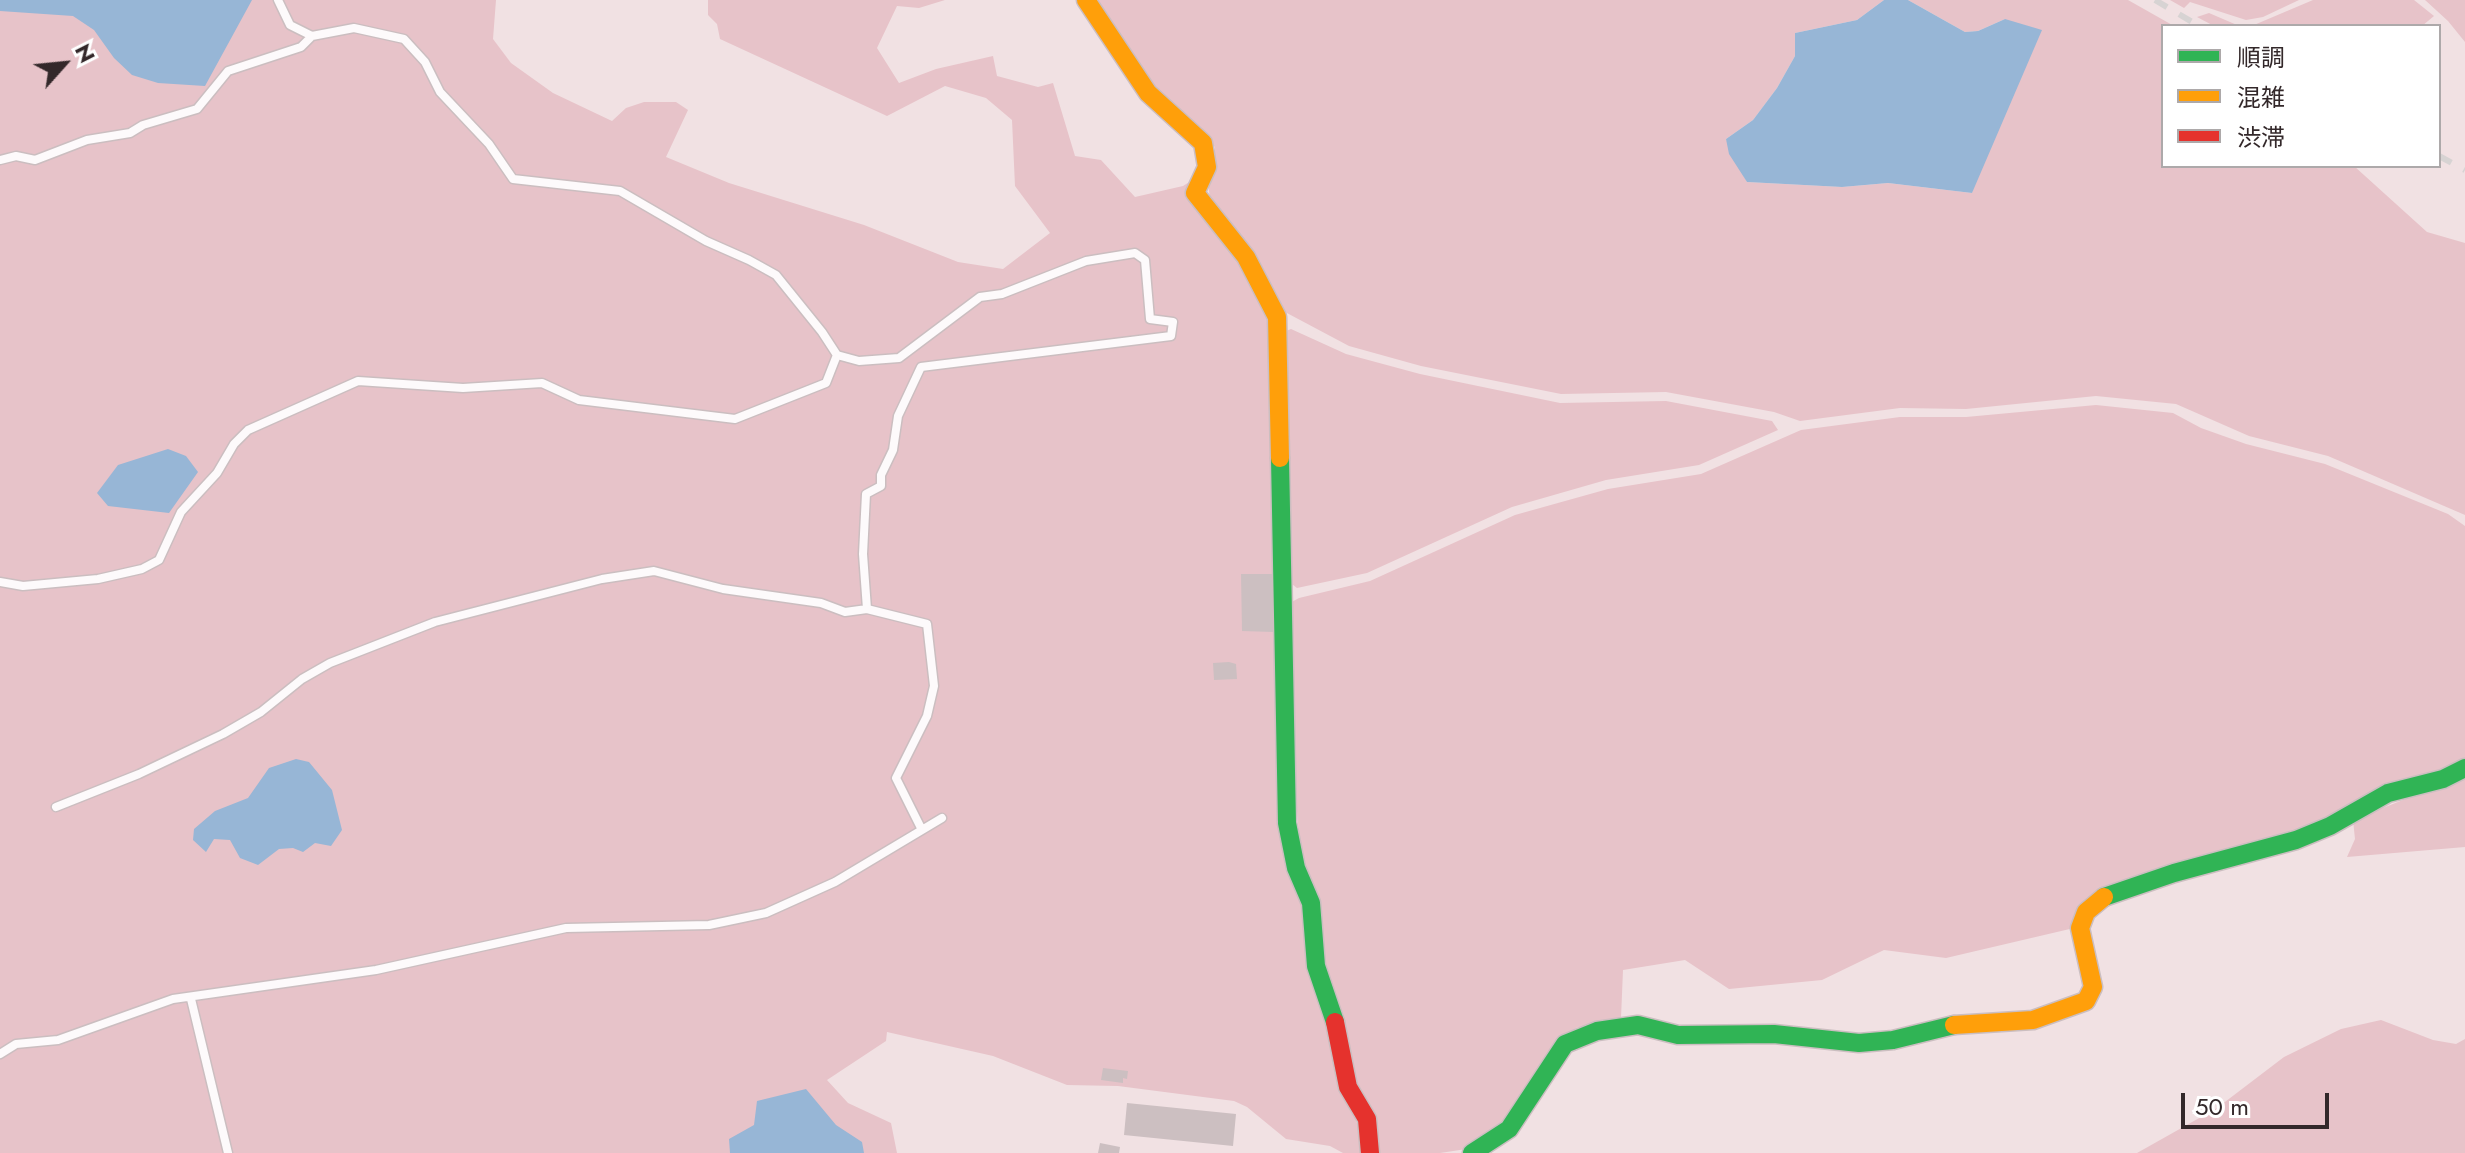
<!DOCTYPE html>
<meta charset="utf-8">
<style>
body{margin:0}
#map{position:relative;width:2465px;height:1153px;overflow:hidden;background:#f1e1e3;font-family:Jost,"Noto Sans JP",sans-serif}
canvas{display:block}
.legend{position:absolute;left:2161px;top:24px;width:280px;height:144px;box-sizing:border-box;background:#fff;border:2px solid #ada9aa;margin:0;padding:10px 14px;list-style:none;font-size:24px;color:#33282a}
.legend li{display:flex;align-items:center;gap:16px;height:40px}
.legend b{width:40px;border:2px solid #ada9aa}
.north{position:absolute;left:24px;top:24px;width:80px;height:80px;-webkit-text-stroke:6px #fff;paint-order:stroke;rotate:63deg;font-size:22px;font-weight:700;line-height:32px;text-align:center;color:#33282a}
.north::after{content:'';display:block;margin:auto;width:28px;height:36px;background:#33282a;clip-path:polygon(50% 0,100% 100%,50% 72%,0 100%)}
.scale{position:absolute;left:2181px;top:1093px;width:148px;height:36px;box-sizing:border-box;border:4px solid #33282a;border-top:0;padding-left:10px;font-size:24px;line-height:28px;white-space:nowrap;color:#33282a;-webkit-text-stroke:6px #fff;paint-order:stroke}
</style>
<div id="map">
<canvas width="2465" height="1153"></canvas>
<ul class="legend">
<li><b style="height:10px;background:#30b455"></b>順調</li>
<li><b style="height:10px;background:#ff9f0a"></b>混雑</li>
<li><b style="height:10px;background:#e5322d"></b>渋滞</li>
</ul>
<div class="north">N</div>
<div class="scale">50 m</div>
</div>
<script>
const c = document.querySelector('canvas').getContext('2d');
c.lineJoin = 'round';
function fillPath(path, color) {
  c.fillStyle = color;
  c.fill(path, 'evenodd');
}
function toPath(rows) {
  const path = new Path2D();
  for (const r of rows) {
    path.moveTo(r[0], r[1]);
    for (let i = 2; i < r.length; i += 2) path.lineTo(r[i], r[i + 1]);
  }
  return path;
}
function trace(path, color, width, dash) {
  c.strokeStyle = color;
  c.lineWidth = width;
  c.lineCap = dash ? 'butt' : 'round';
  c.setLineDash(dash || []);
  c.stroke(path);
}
const green = toPath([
 [0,0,496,0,493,39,511,63,553,93,612,121,626,108,644,102,676,102,688,110,666,157,729,183,864,225,958,262,1003,269,1050,233,1015,186,1012,120,986,98,945,86,887,116,720,39,717,24,708,15,708,0,945,0,919,8,897,6,877,48,899,83,936,69,993,56,997,76,1038,87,1053,83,1075,156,1101,160,1135,197,1183,186,1194,179,1272,325,1279,601,1305,905,1364,1153,1343,1153,1330,1146,1286,1139,1247,1107,1234,1101,1118,1086,1067,1085,993,1056,887,1032,886,1041,827,1080,848,1103,891,1123,897,1153,0,1153],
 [1092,0,1884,0,1857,20,1795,33,1795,56,1777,88,1753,120,1726,139,1747,182,1842,187,1888,183,1972,193,2005,19,1978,31,1965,32,1908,0,2128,0,2174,26,2163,26,2163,166,2354,166,2427,232,2465,243,2465,515,2328,456,2249,436,2176,404,2096,396,1966,409,1900,408,1800,421,1774,412,1666,392,1561,394,1421,366,1349,346,1285,312,1210,199,1208,183,1215,147,1152,88],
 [2170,0,2299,0,2263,17,2246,20,2190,2,2184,8],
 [2313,0,2414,0,2434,16,2422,26,2214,26,2197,17,2209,13,2237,25,2254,25],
 [2425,0,2465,0,2465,42,2448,21],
 [1291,329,1346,354,1420,374,1560,403,1666,401,1772,421,1778,430,1699,465,1606,480,1512,507,1367,573,1297,588,1288,581,1281,333],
 [2096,405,2173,413,2201,428,2246,444,2325,464,2448,514,2465,526,2465,761,2328,820,2105,889,2074,928,1946,958,1884,950,1822,980,1729,989,1685,960,1623,970,1621,1018,1576,1028,1505,1125,1473,1148,1440,1153,1375,1153,1322,964,1293,822,1288,604,1299,598,1370,581,1515,515,1608,489,1701,474,1801,430,1900,417,1966,417],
 [2465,775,2465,847,2347,857,2355,839,2353,820],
 [2381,1020,2433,1040,2456,1044,2465,1039,2465,1153,2137,1153,2217,1108,2284,1057,2341,1029]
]);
const water = toPath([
 [0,0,252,0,205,86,158,83,132,75,114,58,94,30,73,16,0,11],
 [1884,0,1908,0,1965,32,1978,31,2005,19,2042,30,1972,193,1888,183,1842,187,1747,182,1729,154,1726,139,1753,120,1777,88,1795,56,1795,33,1857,20],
 [168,449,186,456,198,472,169,513,108,506,97,493,118,465],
 [296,759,309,762,332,790,342,830,331,846,315,843,303,852,293,848,279,849,258,865,240,858,230,840,214,839,206,852,193,840,194,829,215,811,248,798,269,768],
 [806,1089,836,1125,862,1142,864,1153,730,1153,729,1139,754,1125,757,1101]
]);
const building = toPath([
 [1241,574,1274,574,1273,632,1242,631],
 [1229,662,1236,664,1237,679,1214,680,1213,663],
 [1103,1068,1128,1071,1127,1079,1123,1078,1123,1083,1101,1080],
 [1127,1103,1236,1114,1233,1146,1124,1135],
 [1100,1143,1120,1147,1119,1153,1098,1153]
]);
const lane = toPath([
 [278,0,290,25,312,36,354,28,404,39,425,62,440,92,489,144,513,179,620,191,706,241,749,260,776,275,822,332,837,355,859,361,899,358,980,297,1002,294,1086,261,1135,253,1145,260,1150,319,1173,322,1171,336,921,367,898,416,893,450,881,475,881,486,866,494,863,554,867,609,927,624,934,686,927,716,896,778,922,830],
 [0,160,16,156,35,160,87,140,130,133,143,125,197,109,228,71,301,47,312,36],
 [0,582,23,586,98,579,142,569,159,560,181,512,217,473,234,444,248,430,358,381,463,388,542,383,579,400,735,419,826,383,837,355],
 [56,807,139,774,223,734,261,712,302,679,330,663,435,622,602,579,654,571,723,589,821,603,845,612,867,609],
 [191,999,228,1153],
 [0,1054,16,1044,58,1040,173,999,376,970,566,928,709,925,766,913,835,882,942,818]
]);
const fast = toPath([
 [1280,458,1287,823,1296,868,1311,903,1316,966,1335,1022],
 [2104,897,2174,873,2296,840,2330,826,2388,793,2443,779,2465,768],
 [1472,1153,1509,1129,1565,1044,1597,1031,1638,1025,1678,1035,1774,1034,1859,1043,1893,1040,1954,1025]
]);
const slow = toPath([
 [1086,0,1148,93,1203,143,1207,167,1195,193,1246,257,1277,317,1280,458],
 [1954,1025,2033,1020,2086,1001,2093,987,2080,928,2086,912,2104,897]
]);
const jam = toPath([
 [1335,1022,1348,1087,1367,1119,1370,1153]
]);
const rail = toPath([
 [2155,0,2199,26],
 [2439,156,2465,170]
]);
fillPath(green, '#e7c3c9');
fillPath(water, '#97b6d6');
fillPath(building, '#ccbfc1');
trace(lane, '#cbbec0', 11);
trace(fast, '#cbbec0', 21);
trace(slow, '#cbbec0', 21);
trace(jam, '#cbbec0', 21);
trace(lane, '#fdfafb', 8);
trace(fast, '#30b455', 18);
trace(slow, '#ff9f0a', 18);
trace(jam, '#e5322d', 18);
trace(rail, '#d7d3d3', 6, [14, 14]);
</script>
